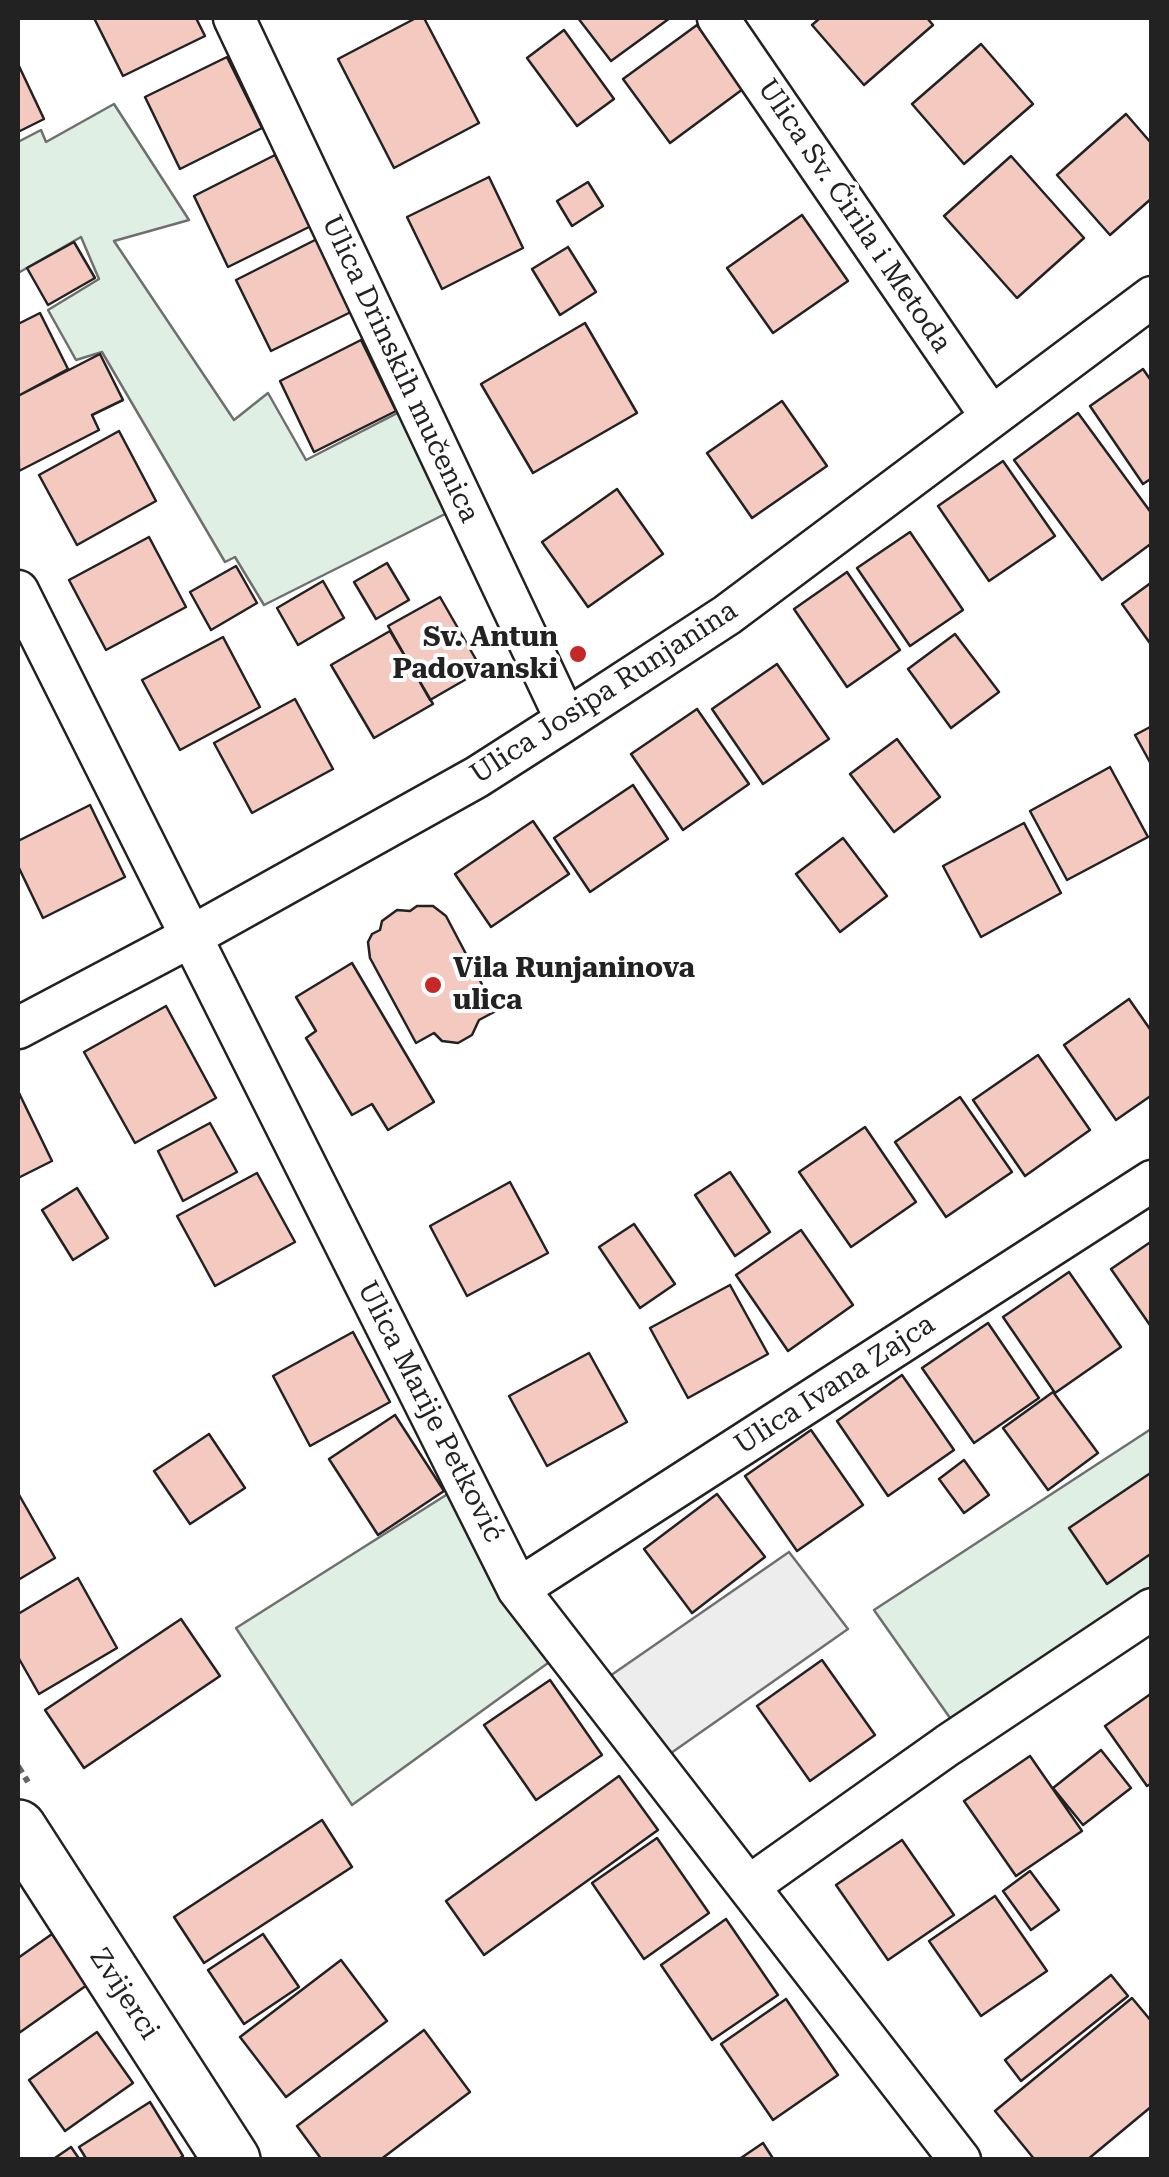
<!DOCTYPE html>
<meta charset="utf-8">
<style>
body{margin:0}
#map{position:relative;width:1169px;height:2177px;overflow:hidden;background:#fff;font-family:"Roboto Serif",serif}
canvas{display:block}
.frame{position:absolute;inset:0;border:20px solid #222;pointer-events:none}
</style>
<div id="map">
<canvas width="1169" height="2177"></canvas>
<div class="frame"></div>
</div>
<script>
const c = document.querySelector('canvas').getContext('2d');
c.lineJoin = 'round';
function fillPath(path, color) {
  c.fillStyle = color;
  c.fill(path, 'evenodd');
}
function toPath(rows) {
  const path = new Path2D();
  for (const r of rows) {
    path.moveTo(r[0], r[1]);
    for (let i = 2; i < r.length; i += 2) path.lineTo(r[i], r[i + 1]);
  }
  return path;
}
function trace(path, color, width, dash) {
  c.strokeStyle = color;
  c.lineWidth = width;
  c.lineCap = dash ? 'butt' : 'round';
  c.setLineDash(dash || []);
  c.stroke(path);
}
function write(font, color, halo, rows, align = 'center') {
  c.font = font + ' "Roboto Serif",serif';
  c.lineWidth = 8;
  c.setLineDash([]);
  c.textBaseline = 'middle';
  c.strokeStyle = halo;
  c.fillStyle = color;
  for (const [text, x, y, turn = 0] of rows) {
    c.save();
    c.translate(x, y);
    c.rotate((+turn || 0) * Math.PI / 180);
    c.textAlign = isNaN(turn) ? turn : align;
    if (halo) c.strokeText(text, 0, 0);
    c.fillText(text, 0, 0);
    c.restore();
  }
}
const green = toPath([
 [114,104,189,220,114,241,234,420,268,393,306,460,417,403,465,504,264,605,235,557,225,562,102,352,76,360,48,310,99,279,81,237,18,273,18,142,41,130,46,142,114,104],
 [1151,1429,1151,1609,962,1735,874,1610,1151,1429],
 [465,1483,566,1650,352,1805,236,1628,465,1483]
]);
const parking = toPath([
 [789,1552,848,1629,654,1765,594,1687,789,1552]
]);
const building = toPath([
 [94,18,196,18,205,36,123,76,94,18],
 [416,18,424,18,479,123,394,168,338,59,416,18],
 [578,18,670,18,611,61,578,18],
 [820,18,927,18,933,25,864,85,812,25,820,18],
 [697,25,743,89,670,143,623,79,697,25],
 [564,30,614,99,577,126,527,58,564,30],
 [981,44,1033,104,964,164,912,104,981,44],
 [227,57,262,128,180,169,145,97,227,57],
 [18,64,44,119,18,132,18,64],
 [1126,114,1152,144,1152,198,1110,235,1057,175,1126,114],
 [275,155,311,226,228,267,194,196,275,155],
 [1011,156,1084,238,1017,298,944,216,1011,156],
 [489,177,523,248,442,289,407,217,489,177],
 [588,182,603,206,572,226,557,201,588,182],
 [802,215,848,281,773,333,727,268,802,215],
 [317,239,353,311,271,351,236,280,317,239],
 [74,242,95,278,48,305,27,268,74,242],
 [568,247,596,292,560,315,532,269,568,247],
 [40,313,68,369,18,396,18,324,40,313],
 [585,323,637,413,533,473,481,384,585,323],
 [361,340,396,411,314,452,280,381,361,340],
 [100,354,123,400,92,415,99,430,19,471,18,396,100,354],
 [1143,369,1152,382,1152,478,1143,484,1090,406,1143,369],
 [782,401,827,466,752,518,707,453,782,401],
 [1078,413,1152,514,1152,543,1102,580,1014,460,1078,413],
 [119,431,156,501,77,545,39,475,119,431],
 [1003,461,1055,536,989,581,938,506,1003,461],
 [617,489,663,554,588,607,542,542,617,489],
 [910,532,963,610,910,646,857,568,910,532],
 [149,537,186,607,106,650,69,580,149,537],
 [387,563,409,600,376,619,354,582,387,563],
 [236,566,257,603,211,630,190,592,236,566],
 [847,572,900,650,847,687,794,609,847,572],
 [323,581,344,618,298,645,277,608,323,581],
 [1152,582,1152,646,1122,604,1152,582],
 [440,597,482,670,430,700,388,626,440,597],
 [390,631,433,704,374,738,331,665,390,631],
 [955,634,999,692,951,728,908,669,955,634],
 [223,637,260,707,180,750,142,680,223,637],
 [777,664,829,739,763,784,712,709,777,664],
 [295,699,333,769,252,813,214,743,295,699],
 [697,709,749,784,683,830,631,754,697,709],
 [1152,726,1152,766,1135,735,1152,726],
 [897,739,940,797,894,832,850,774,897,739],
 [1110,767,1148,837,1067,880,1030,811,1110,767],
 [633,785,668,839,590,892,554,838,633,785],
 [90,805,125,877,43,918,18,866,18,841,90,805],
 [533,821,569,874,491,927,455,874,533,821],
 [1024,823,1061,893,981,937,943,866,1024,823],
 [843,838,887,896,840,932,796,874,843,838],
 [417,906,433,906,446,916,496,1011,479,1020,472,1035,458,1043,442,1041,434,1033,416,1043,370,958,368,942,372,934,380,930,382,921,397,910,410,911,417,906],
 [352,963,434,1102,388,1130,372,1104,352,1115,306,1038,316,1031,296,997,352,963],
 [1129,999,1152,1032,1152,1095,1116,1120,1064,1045,1129,999],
 [166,1006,216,1098,135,1143,84,1052,166,1006],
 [1038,1055,1090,1130,1025,1176,973,1100,1038,1055],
 [18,1091,52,1161,18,1178,18,1091],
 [960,1097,1012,1172,946,1217,895,1142,960,1097],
 [210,1123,237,1172,183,1201,158,1151,210,1123],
 [865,1127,916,1202,851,1247,799,1172,865,1127],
 [730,1172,770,1232,735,1256,695,1195,730,1172],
 [257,1173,295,1242,215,1286,177,1216,257,1173],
 [510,1182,548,1253,467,1296,430,1226,510,1182],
 [77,1188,108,1238,73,1260,42,1210,77,1188],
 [634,1224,675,1284,640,1308,599,1247,634,1224],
 [801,1230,853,1305,788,1351,736,1275,801,1230],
 [1152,1241,1152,1328,1111,1269,1152,1241],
 [1069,1272,1121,1347,1055,1393,1003,1317,1069,1272],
 [730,1285,768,1354,688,1398,650,1328,730,1285],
 [988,1323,1039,1398,974,1443,922,1368,988,1323],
 [353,1332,390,1402,310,1446,273,1376,353,1332],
 [589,1353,627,1422,547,1466,509,1396,589,1353],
 [902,1375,954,1450,888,1496,837,1421,902,1375],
 [1053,1392,1098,1453,1048,1490,1003,1428,1053,1392],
 [395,1415,444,1491,378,1535,329,1459,395,1415],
 [811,1430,863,1505,797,1551,745,1476,811,1430],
 [209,1434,245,1488,190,1524,154,1471,209,1434],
 [964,1460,989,1495,964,1513,939,1479,964,1460],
 [1152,1472,1152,1553,1107,1584,1069,1528,1152,1472],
 [18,1493,55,1558,18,1580,18,1493],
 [717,1494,765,1557,692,1613,644,1549,717,1494],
 [78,1578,117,1648,39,1694,18,1657,18,1614,78,1578],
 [181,1619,220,1676,84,1768,45,1710,181,1619],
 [822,1660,875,1735,810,1781,757,1706,822,1660],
 [550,1680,602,1755,536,1800,484,1725,550,1680],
 [1152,1693,1152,1783,1147,1786,1105,1726,1152,1693],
 [1101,1750,1131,1788,1083,1825,1053,1788,1101,1750],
 [1030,1756,1082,1831,1016,1876,964,1801,1030,1756],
 [619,1776,658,1830,484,1955,446,1901,619,1776],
 [322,1820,352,1867,204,1963,174,1917,322,1820],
 [657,1838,709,1913,644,1959,592,1883,657,1838],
 [902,1840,954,1915,888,1960,836,1885,902,1840],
 [1030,1871,1059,1910,1031,1930,1003,1891,1030,1871],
 [995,1896,1047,1971,981,2016,929,1941,995,1896],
 [726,1919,778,1995,712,2040,661,1965,726,1919],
 [52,1934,87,1985,19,2033,18,1958,52,1934],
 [263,1934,299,1987,244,2024,208,1970,263,1934],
 [341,1960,387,2021,286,2097,240,2037,341,1960],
 [1111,1975,1128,1996,1021,2081,1005,2060,1111,1975],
 [1132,1998,1152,2022,1152,2106,1087,2160,1035,2160,995,2111,1132,1998],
 [786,1999,838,2075,773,2120,721,2044,786,1999],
 [424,2030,470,2092,380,2160,322,2160,297,2126,424,2030],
 [97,2032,133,2083,65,2131,29,2080,97,2032],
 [150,2102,183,2156,177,2160,87,2160,79,2147,150,2102],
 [763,2143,774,2160,738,2160,763,2143],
 [71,2147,80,2160,52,2160,71,2147]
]);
const path = toPath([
 [18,1766,28,1782]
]);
const street = toPath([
 [234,18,566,720],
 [718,18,990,415],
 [18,591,518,1589,960,2160],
 [18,1028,192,936,477,777,566,720,727,615,1152,297],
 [518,1589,1152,1181],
 [749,1886,948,1745,1152,1609]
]);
const secondary = toPath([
 [18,1828,232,2160]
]);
const markers = [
 [578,654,10,"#c62828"],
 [433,985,10,"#c62828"]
];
const streetNames = [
 ["Ulica Sv. Ćirila i Metoda",854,216,56],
 ["Ulica Drinskih mučenica",400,369,65],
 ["Ulica Josipa Runjanina",604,693,-33],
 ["Ulica Ivana Zajca",835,1385,-33],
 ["Ulica Marije Petković",430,1412,63],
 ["Zvijerci",124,1994,57]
];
const poiNames = [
 ["Sv. Antun",558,638],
 ["Padovanski",558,670],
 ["Vila Runjaninova",453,969,"left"],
 ["ulica",453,1001,"left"]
];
fillPath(green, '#e0efe3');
trace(green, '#6f6f6f', 2.5);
fillPath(parking, '#ededed');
trace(parking, '#6f6f6f', 2.5);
fillPath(building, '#f3c9c0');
trace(building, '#222', 2.5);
trace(street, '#222', 45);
trace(secondary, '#222', 60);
trace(path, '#646464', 6, [8, 5]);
trace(street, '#fff', 40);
trace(secondary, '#fff', 55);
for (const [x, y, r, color] of markers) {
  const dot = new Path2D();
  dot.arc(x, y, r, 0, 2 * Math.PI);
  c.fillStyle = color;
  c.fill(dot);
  trace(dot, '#fff', 4);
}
write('28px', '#222', '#fff', streetNames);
write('bold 28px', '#222', '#fff', poiNames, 'right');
</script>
